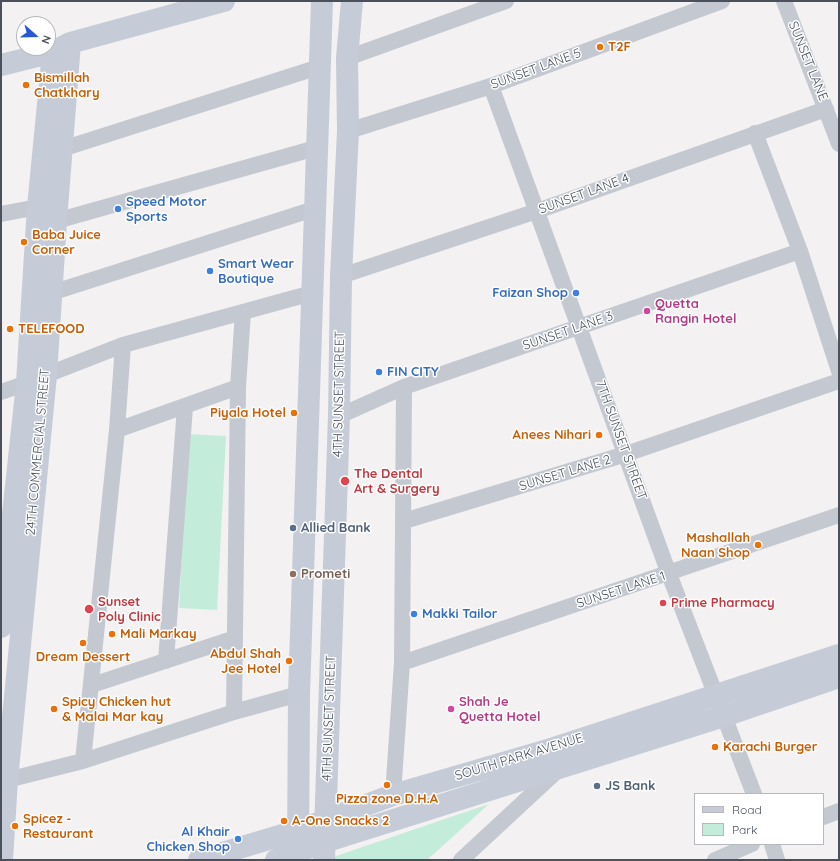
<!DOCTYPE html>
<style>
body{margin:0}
#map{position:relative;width:840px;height:861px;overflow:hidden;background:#f3f1f1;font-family:Quicksand,sans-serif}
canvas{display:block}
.frame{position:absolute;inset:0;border:2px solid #4a515d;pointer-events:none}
.legend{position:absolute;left:694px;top:793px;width:130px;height:52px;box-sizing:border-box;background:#fff;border:1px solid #b7b9be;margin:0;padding:5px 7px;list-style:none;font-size:12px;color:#4a515d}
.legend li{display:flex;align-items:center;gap:8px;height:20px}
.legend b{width:20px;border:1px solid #b7b9be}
.north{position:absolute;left:16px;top:16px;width:40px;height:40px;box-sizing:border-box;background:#fff;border:1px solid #b7b9be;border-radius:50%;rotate:110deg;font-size:11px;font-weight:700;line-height:16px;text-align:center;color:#4a515d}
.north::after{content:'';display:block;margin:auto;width:14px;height:18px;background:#2956d5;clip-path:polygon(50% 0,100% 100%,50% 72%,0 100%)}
</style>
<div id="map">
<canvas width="840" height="861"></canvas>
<div class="frame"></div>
<ul class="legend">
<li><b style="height:5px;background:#c5cbd7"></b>Road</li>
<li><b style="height:11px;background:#c4ecda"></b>Park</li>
</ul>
<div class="north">N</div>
</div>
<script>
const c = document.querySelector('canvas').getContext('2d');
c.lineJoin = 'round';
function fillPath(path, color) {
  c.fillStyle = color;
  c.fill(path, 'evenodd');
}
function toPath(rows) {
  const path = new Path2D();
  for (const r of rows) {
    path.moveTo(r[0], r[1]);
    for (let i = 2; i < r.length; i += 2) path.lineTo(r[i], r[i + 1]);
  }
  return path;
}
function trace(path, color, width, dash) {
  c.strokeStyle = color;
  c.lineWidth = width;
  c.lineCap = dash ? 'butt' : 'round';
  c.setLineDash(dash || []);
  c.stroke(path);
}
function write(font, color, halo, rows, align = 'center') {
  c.font = font + ' Quicksand,sans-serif';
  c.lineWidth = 3;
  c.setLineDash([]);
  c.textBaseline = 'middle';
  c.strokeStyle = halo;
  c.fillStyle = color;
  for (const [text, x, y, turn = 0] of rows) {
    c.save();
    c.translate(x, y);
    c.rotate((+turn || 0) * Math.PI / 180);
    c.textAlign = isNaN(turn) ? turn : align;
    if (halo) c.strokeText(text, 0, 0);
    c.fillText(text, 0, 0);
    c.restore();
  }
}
const green = toPath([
 [188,434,226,436,217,610,179,608],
 [489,804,427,860,333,860,333,857]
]);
const street = toPath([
 [784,1,839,144],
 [347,58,506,1],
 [491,86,669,574,754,794],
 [348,131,491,86,722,1],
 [755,133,800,251,839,371],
 [62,149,319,67],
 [1,214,38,207],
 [56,221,316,148],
 [341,276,537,211,826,109],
 [51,293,314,209],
 [46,375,123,345,312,293],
 [1,392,27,383],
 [339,416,404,387,800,251],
 [117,430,238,387],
 [404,521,626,454,839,381],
 [166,661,185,407],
 [402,663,839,515],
 [92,685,235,638],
 [234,712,238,387,243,312],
 [83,761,117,430,123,345],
 [7,780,83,761,234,712,299,694],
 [393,795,402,663,404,387],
 [823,817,839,811],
 [772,844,777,860],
 [461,860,557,771],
 [715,860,752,844]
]);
const secondary = toPath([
 [1,65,53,52,70,43,224,1],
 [1,627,27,383,38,207,53,52],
 [2,860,7,780,46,375,56,221,70,43],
 [199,860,299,830,393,795,551,749,839,655],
 [276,860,324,842,724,716,839,677],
 [298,860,299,694,322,1],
 [324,860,339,416,341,276,348,131,347,58,352,1]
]);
const markers = [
 [600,47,4,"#e8710a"],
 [26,85,4,"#e8710a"],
 [118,209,4,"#3f7fe0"],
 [24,242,4,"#e8710a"],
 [210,271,4,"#3f7fe0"],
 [576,293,4,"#3f7fe0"],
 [647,311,4,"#d1479c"],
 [10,329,4,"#e8710a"],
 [379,372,4,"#3f7fe0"],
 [294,413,4,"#e8710a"],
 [599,435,4,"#e8710a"],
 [345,481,5,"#e0444e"],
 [293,528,4,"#5c6f8a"],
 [758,545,4,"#e8710a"],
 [293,574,4,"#8d6e63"],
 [663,603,4,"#e0444e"],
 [89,609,5,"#e0444e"],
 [414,614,4,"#3f7fe0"],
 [112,634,4,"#e8710a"],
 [83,643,4,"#e8710a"],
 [289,661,4,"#e8710a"],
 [54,709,4,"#e8710a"],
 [451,709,4,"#d1479c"],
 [715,747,4,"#e8710a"],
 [387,785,4,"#e8710a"],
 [597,786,4,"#5c6f8a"],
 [284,821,4,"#e8710a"],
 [15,826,4,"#e8710a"],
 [238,839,4,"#3f7fe0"]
];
const foodNames = [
 ["T2F",608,47],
 ["Bismillah",34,78],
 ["Chatkhary",34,93],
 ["Baba Juice",32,235],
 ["Corner",32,250],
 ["TELEFOOD",18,329],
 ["Piyala Hotel",286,413,"right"],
 ["Anees Nihari",591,435,"right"],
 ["Mashallah",750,538,"right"],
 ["Naan Shop",750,553,"right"],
 ["Mali Markay",120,634],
 ["Abdul Shah",281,654,"right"],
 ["Jee Hotel",281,669,"right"],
 ["Dream Dessert",83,657,"center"],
 ["Spicy Chicken hut",62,702],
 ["& Malai Mar kay",62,717],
 ["Karachi Burger",723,747],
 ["Pizza zone D.H.A",387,799,"center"],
 ["Spicez -",23,819],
 ["Restaurant",23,834],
 ["A-One Snacks 2",292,821]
];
const streetNames = [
 ["SUNSET LANE",808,61,68],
 ["SUNSET LANE 5",536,69,-20],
 ["SUNSET LANE 4",584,194,-20],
 ["SUNSET LANE 3",568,331,-19],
 ["4TH SUNSET STREET",339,394,-89],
 ["7TH SUNSET STREET",621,440,70],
 ["24TH COMMERCIAL STREET",38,452,-85],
 ["SUNSET LANE 2",565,473,-17],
 ["SUNSET LANE 1",621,590,-18],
 ["4TH SUNSET STREET",329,718,-88],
 ["SOUTH PARK AVENUE",519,757,-17]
];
const shopNames = [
 ["Speed Motor",126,202],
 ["Sports",126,217],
 ["Smart Wear",218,264],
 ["Boutique",218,279],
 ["Faizan Shop",568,293,"right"],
 ["FIN CITY",387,372],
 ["Makki Tailor",422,614],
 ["Al Khair",230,832,"right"],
 ["Chicken Shop",230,847,"right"]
];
const hotelNames = [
 ["Quetta",655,304],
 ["Rangin Hotel",655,319],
 ["Shah Je",459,702],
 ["Quetta Hotel",459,717]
];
const healthNames = [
 ["The Dental",354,474],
 ["Art & Surgery",354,489],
 ["Sunset",98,602],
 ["Poly Clinic",98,617],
 ["Prime Pharmacy",671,603]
];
const serviceNames = [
 ["Allied Bank",301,528],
 ["JS Bank",605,786]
];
const educationNames = [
 ["Prometi",301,574]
];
fillPath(green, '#c4ecda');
trace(street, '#c3c8d1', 16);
trace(secondary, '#c5cbd7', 22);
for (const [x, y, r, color] of markers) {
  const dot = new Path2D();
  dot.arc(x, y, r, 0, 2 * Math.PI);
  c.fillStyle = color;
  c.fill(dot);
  trace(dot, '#fff', 1.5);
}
write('bold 13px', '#c56008', '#fff', foodNames, 'left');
write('13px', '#4a515d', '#fff', streetNames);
write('bold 13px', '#366cbe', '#fff', shopNames, 'left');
write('bold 13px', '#b23c85', '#fff', hotelNames, 'left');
write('bold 13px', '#be3a42', '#fff', healthNames, 'left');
write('bold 13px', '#4e5e75', '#fff', serviceNames, 'left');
write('bold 13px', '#785e54', '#fff', educationNames, 'left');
</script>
